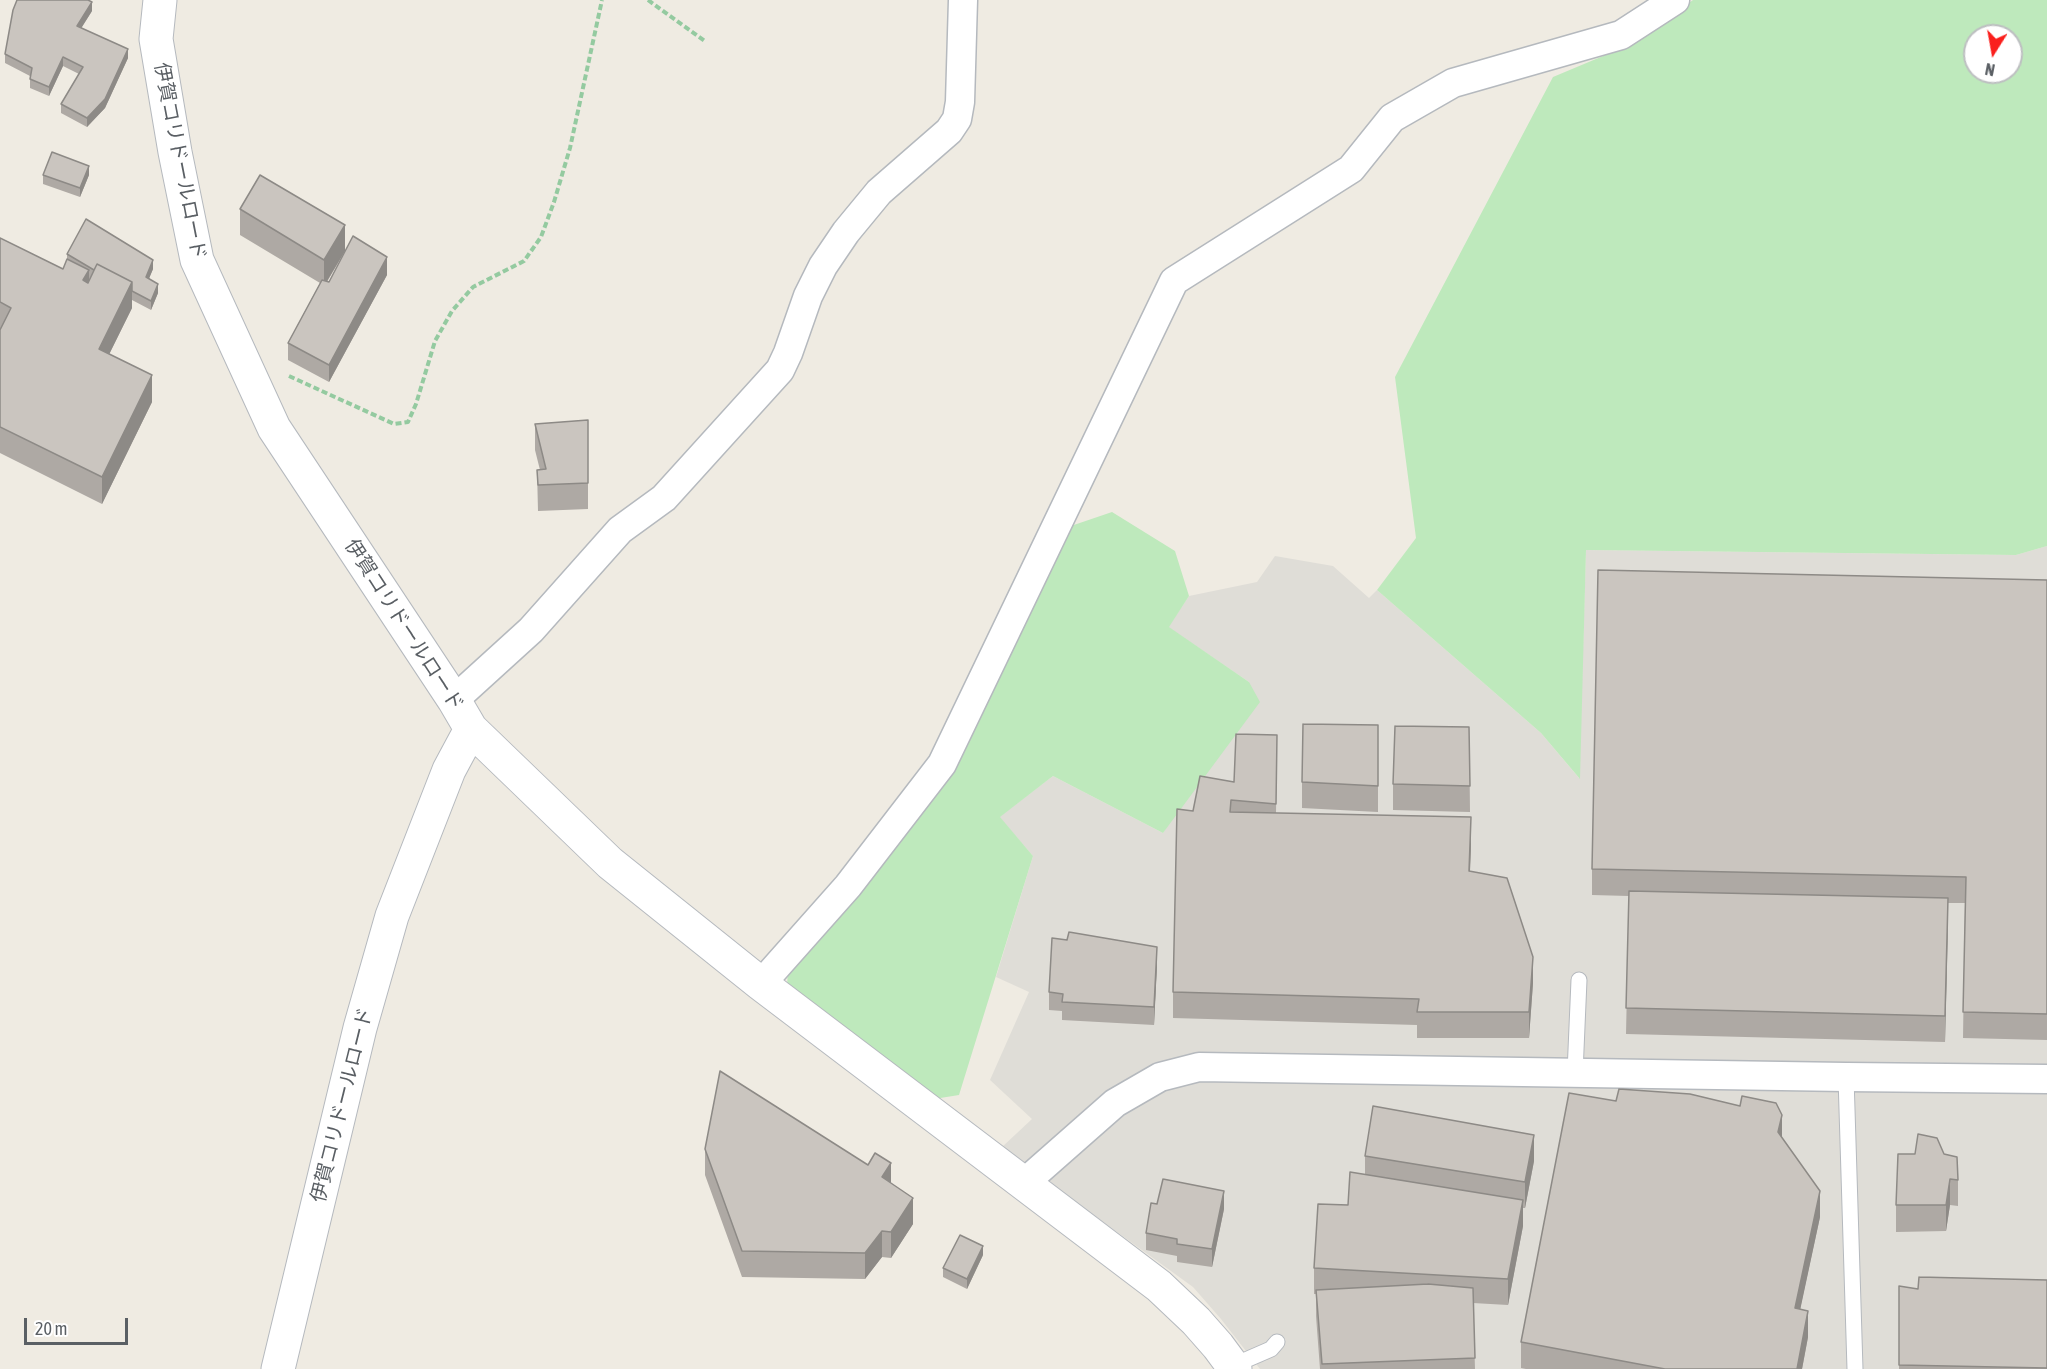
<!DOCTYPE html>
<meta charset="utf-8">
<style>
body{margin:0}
#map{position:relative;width:2047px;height:1369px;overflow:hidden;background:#efebe2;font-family:"Asap Condensed",sans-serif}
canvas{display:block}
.north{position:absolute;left:1963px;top:24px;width:60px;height:60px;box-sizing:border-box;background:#fff;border:2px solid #bdbfc1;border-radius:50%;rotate:191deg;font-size:16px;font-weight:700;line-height:24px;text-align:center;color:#5a5f64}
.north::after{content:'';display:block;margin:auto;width:21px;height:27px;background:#fa201d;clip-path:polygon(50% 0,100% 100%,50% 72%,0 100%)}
.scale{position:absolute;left:24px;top:1318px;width:104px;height:27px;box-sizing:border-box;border:3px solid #5a5f64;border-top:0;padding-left:8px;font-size:18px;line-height:21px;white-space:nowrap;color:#5a5f64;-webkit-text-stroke:4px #fff;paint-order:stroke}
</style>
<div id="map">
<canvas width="2047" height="1369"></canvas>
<div class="north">N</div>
<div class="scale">20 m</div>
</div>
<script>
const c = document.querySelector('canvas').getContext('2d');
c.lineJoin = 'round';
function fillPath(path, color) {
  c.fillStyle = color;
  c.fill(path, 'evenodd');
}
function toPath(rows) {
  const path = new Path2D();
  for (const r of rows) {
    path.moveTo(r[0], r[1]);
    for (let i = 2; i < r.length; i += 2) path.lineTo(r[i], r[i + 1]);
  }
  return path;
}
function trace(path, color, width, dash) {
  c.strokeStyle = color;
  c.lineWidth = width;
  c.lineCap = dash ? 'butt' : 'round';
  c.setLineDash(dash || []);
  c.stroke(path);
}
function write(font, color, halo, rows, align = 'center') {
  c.font = font + ' "Asap Condensed","Noto Sans JP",sans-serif';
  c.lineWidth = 5;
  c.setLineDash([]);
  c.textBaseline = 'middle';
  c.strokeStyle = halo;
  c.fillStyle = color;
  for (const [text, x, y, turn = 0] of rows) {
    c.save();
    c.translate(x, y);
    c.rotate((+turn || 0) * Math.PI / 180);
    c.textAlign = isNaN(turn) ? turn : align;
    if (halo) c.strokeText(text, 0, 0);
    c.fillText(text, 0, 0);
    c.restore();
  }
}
const industrial = toPath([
 [2047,546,2047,1369,1260,1369,1221,1319,1193,1287,1001,1148,1032,1119,990,1080,1029,992,996,977,1033,856,999,817,1053,776,1163,833,1249,682,1168,627,1189,596,1257,582,1275,556,1333,566,1369,598,1377,590,1541,733,1579,778,1586,550,2016,555]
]);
const green = toPath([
 [1693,0,2047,0,2047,546,2016,555,1586,550,1580,779,1541,733,1377,590,1416,538,1395,377,1553,77,1627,46],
 [1975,36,2011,36,2011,72,1975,72],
 [1112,512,1175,551,1189,596,1169,627,1249,682,1260,702,1163,833,1053,776,1000,817,1033,856,959,1095,934,1099,787,989,788,965,855,893,1065,528]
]);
const path = toPath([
 [648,0,706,42],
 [289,376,394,424,408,422,416,404,435,341,452,311,473,287,524,261,541,237,554,202,570,148,602,0]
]);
const service = toPath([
 [1575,1073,1579,980],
 [1846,1077,1855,1369],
 [1232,1366,1271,1349,1277,1342]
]);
const minor = toPath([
 [454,700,531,630,620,530,664,498,780,370,788,353,808,296,823,266,846,232,879,192,949,131,957,119,960,102,963,0],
 [761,984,848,886,942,764,1174,281,1351,169,1392,118,1453,83,1621,35,1675,0],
 [1023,1184,1115,1103,1160,1077,1199,1067,1846,1077,2047,1079]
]);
const tertiary = toPath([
 [160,0,156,39,175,152,197,260,274,428,454,700,471,729,610,863,761,984,1159,1286,1196,1321,1218,1346,1235,1369],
 [278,1369,360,1028,392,916,449,770,471,729]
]);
const wall = toPath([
 [92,11,81,28,128,58,105,108,87,127,61,113,61,104,79,74,63,66,49,96,30,88,30,76,5,63,5,54],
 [43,175,89,175,80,197,43,184],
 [240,209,345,251,327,282,329,282,387,275,329,382,288,360,288,343,320,283,240,235],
 [0,238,63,269,67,260,67,254,153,269,149,278,158,293,151,310,132,300,132,308,109,354,152,402,102,504,0,453,0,330,1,328,0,328],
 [588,420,588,509,538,511,537,470,540,470,535,450,535,424],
 [2047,580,2047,1040,1963,1038,1965,903,1948,903,1945,1042,1626,1034,1629,896,1592,895,1592,869],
 [1378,725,1378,812,1302,808,1302,782],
 [1469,727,1470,812,1393,810,1393,784],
 [1277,735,1276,813,1471,843,1470,871,1533,983,1529,1038,1417,1038,1417,1025,1173,1018,1173,992,1193,811,1234,782],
 [1067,940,1157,965,1154,1025,1062,1020,1062,1011,1049,1010,1049,992],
 [1616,1101,1740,1106,1782,1138,1820,1217,1800,1309,1808,1337,1802,1369,1526,1369,1521,1368,1521,1342],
 [705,1149,891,1183,913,1224,891,1258,882,1257,865,1279,742,1277,705,1175],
 [1944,1154,1958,1180,1958,1206,1950,1205,1946,1231,1896,1232,1896,1205],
 [1365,1156,1534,1161,1525,1208,1523,1208,1523,1226,1508,1305,1473,1303,1475,1369,1320,1369,1316,1316,1316,1294,1314,1294,1314,1268,1365,1174],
 [1224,1209,1212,1267,1177,1262,1177,1256,1146,1250,1146,1233],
 [983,1255,967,1289,943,1277,943,1268],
 [2047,1280,2047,1369,1899,1369,1899,1286,1918,1289]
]);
const shadedWall = toPath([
 [92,2,92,11,77,35,77,26],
 [128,49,128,58,105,108,87,127,87,118],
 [63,57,63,66,49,96,49,87],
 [89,166,89,175,80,197,80,188],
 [345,225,345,251,324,286,324,260],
 [387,257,387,275,329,382,329,365],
 [153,260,153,269,146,286,146,277],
 [89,270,89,296,83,280],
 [132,282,132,308,99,375,99,349],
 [158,284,158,293,151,310,151,301],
 [152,375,152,402,102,504,102,477],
 [1471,817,1471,843,1469,897,1469,871],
 [1948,898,1948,924,1945,1042,1945,1016],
 [1157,947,1157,965,1154,1025,1154,1007],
 [1533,957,1533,983,1529,1038,1529,1012],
 [1782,1115,1782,1141,1778,1132],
 [1534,1135,1534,1161,1525,1208,1525,1182],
 [891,1163,891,1189,882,1177],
 [1950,1179,1950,1205,1946,1231,1946,1205],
 [1224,1191,1224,1209,1212,1267,1212,1249],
 [1820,1191,1820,1217,1795,1334,1795,1308],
 [913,1198,913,1224,891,1258,891,1232],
 [1523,1200,1523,1226,1508,1305,1508,1279],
 [882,1231,882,1257,865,1279,865,1253],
 [983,1246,983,1255,967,1289,967,1279],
 [1808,1311,1808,1337,1802,1369,1797,1369]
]);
const building = toPath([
 [17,0,88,0,92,2,77,26,128,49,105,99,87,118,61,104,83,67,63,57,49,87,30,79,32,68,5,54,13,10,17,0],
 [52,152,89,166,80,188,43,175,52,152],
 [260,175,345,225,324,260,240,209,260,175],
 [86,219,153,260,146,277,158,284,151,301,132,291,132,282,97,264,94,270,67,254,86,219],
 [353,236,387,257,329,365,288,343,322,280,329,282,353,236],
 [0,238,63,269,67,259,89,270,83,280,88,283,97,264,132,282,99,349,152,375,102,477,0,427,0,330,11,308,0,302,0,238],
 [588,420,588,483,538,485,537,470,546,469,535,424,588,420],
 [1598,570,2047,580,2047,1014,1963,1012,1966,877,1592,869,1598,570],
 [1303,724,1378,725,1378,786,1302,782,1303,724],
 [1395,726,1469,727,1470,786,1393,784,1395,726],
 [1236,734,1277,735,1276,804,1231,800,1230,812,1471,817,1469,871,1507,878,1533,957,1529,1012,1417,1012,1419,999,1173,992,1177,809,1193,811,1200,776,1234,782,1236,734],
 [1629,891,1948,898,1945,1016,1626,1008,1629,891],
 [1069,932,1157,947,1154,1007,1062,1002,1063,994,1049,992,1052,938,1067,940,1069,932],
 [720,1071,868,1165,875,1153,891,1163,882,1177,913,1198,891,1232,882,1231,865,1253,742,1251,705,1149,720,1071],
 [1619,1089,1690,1094,1740,1106,1742,1096,1776,1103,1782,1115,1778,1132,1820,1191,1795,1308,1808,1311,1797,1369,1665,1369,1521,1342,1569,1093,1616,1101,1619,1089],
 [1373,1106,1534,1135,1525,1182,1365,1156,1373,1106],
 [1918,1134,1937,1138,1944,1154,1957,1157,1958,1180,1950,1179,1946,1205,1896,1205,1898,1154,1915,1154,1918,1134],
 [1350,1172,1523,1200,1508,1279,1314,1268,1318,1204,1348,1205,1350,1172],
 [1163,1179,1224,1191,1212,1249,1177,1244,1177,1239,1146,1233,1151,1203,1157,1204,1163,1179],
 [960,1235,983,1246,967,1279,943,1268,960,1235],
 [1919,1277,2047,1280,2047,1368,1899,1365,1899,1286,1918,1289,1919,1277],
 [1428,1284,1473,1288,1475,1358,1322,1364,1316,1290,1428,1284]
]);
const streetNames = [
 ["伊賀コリドールロード",180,161,79],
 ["伊賀コリドールロード",404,625,57],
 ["伊賀コリドールロード",342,1105,-76]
];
fillPath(industrial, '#dfddd7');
fillPath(green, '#bee9bc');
trace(service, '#b5b9be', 17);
trace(minor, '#b5b9be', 31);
trace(tertiary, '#b5b9be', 35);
trace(path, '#94caa0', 4, [6, 3]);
trace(service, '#fff', 15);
trace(minor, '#fff', 28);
trace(tertiary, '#fff', 33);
fillPath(wall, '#aea9a4');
fillPath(shadedWall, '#8d8a86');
fillPath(building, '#cac5bf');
trace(building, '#8d8a86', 1.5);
write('20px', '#5a5f64', '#fff', streetNames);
</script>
